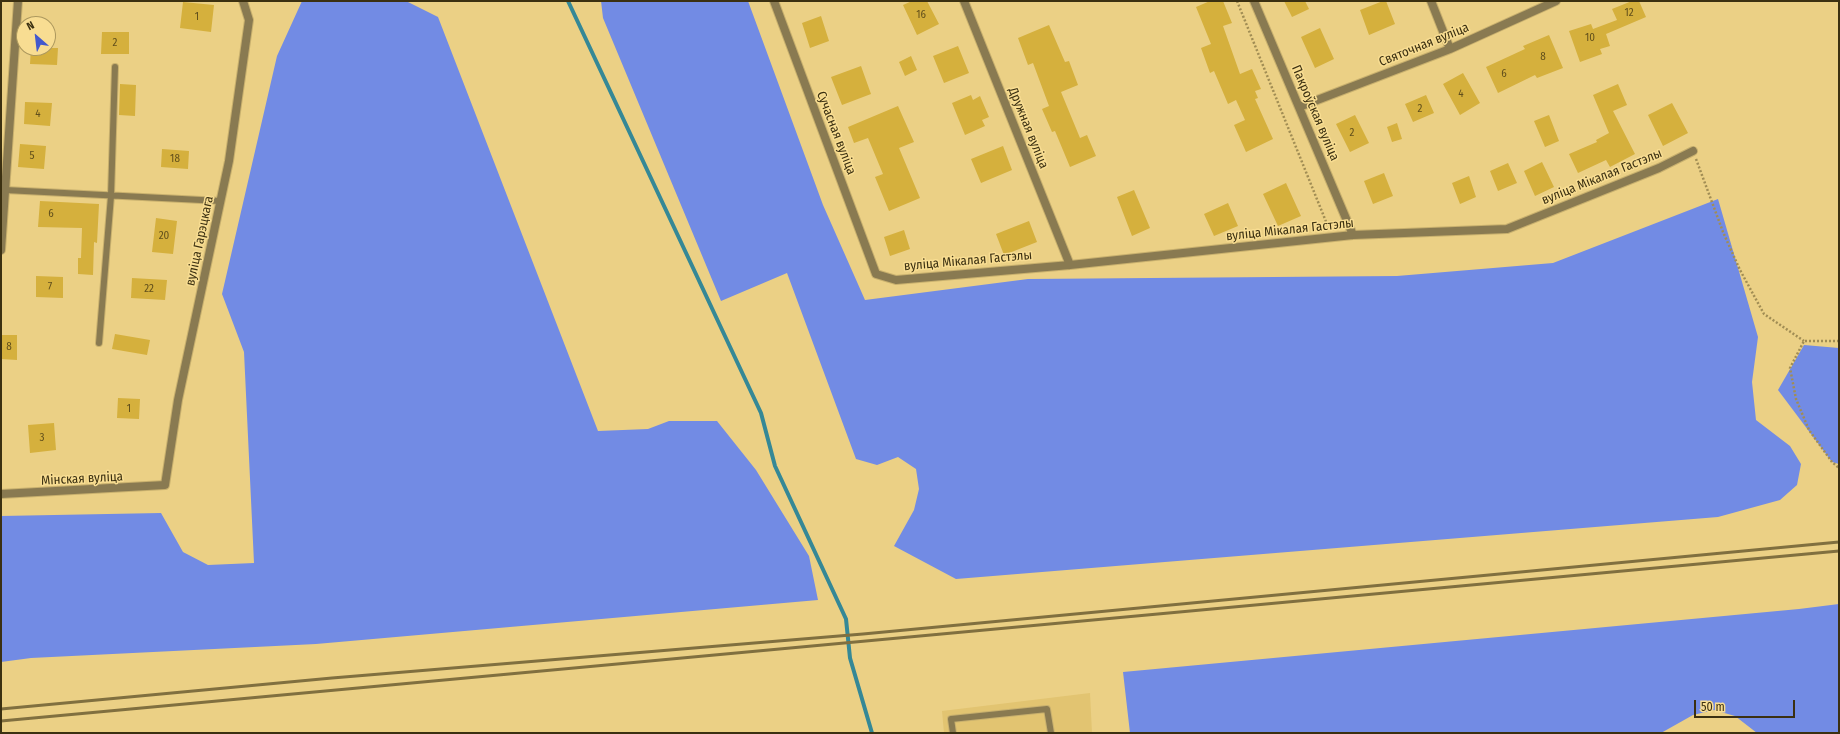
<!DOCTYPE html>
<meta charset="utf-8">
<style>
body{margin:0}
#map{position:relative;width:1840px;height:734px;overflow:hidden;background:#ebd085;font-family:"Fira Sans Condensed",sans-serif}
canvas{display:block}
.frame{position:absolute;inset:0;border:2px solid #3b3011;pointer-events:none}
.north{position:absolute;left:16px;top:16px;width:40px;height:40px;box-sizing:border-box;background:#f8dd92;border:1px solid #ac985e;border-radius:50%;rotate:332deg;font-size:11px;font-weight:700;line-height:16px;text-align:center;color:#3b3011}
.north::after{content:'';display:block;margin:auto;width:14px;height:18px;background:#4359cd;clip-path:polygon(50% 0,100% 100%,50% 72%,0 100%)}
.scale{position:absolute;left:1694px;top:700px;width:101px;height:18px;box-sizing:border-box;border:2px solid #3b3011;border-top:0;padding-left:5px;font-size:12px;line-height:14px;white-space:nowrap;color:#3b3011;-webkit-text-stroke:3px #f8dd92;paint-order:stroke}
</style>
<div id="map">
<canvas width="1840" height="734"></canvas>
<div class="frame"></div>
<div class="north">N</div>
<div class="scale">50 m</div>
</div>
<script>
const c = document.querySelector('canvas').getContext('2d');
c.lineJoin = 'round';
function fillPath(path, color) {
  c.fillStyle = color;
  c.fill(path, 'evenodd');
}
function toPath(rows) {
  const path = new Path2D();
  for (const r of rows) {
    path.moveTo(r[0], r[1]);
    for (let i = 2; i < r.length; i += 2) path.lineTo(r[i], r[i + 1]);
  }
  return path;
}
function trace(path, color, width, dash) {
  c.strokeStyle = color;
  c.lineWidth = width;
  c.lineCap = dash ? 'butt' : 'round';
  c.setLineDash(dash || []);
  c.stroke(path);
}
function write(font, color, halo, rows, align = 'center') {
  c.font = font + ' "Fira Sans Condensed",sans-serif';
  c.lineWidth = 3;
  c.setLineDash([]);
  c.textBaseline = 'middle';
  c.strokeStyle = halo;
  c.fillStyle = color;
  for (const [text, x, y, turn = 0] of rows) {
    c.save();
    c.translate(x, y);
    c.rotate((+turn || 0) * Math.PI / 180);
    c.textAlign = isNaN(turn) ? turn : align;
    if (halo) c.strokeText(text, 0, 0);
    c.fillText(text, 0, 0);
    c.restore();
  }
}
const built = toPath([
 [1090,693,1092,733,944,733,942,711]
]);
const forest = toPath([
 [302,1,406,1,438,17,598,431,648,429,669,421,717,421,756,470,809,556,818,600,316,644,31,658,1,662,1,516,161,513,183,552,208,565,254,563,244,352,222,294,277,56],
 [601,1,748,1,823,205,865,300,1028,279,1397,276,1553,263,1718,199,1758,337,1752,382,1756,420,1790,446,1801,464,1797,485,1780,500,1718,517,956,579,894,546,914,510,919,489,916,469,898,457,877,465,856,459,787,273,721,301,603,18],
 [1804,345,1839,348,1839,464,1832,462,1778,390],
 [1839,604,1839,733,1757,733,1735,716,1714,710,1693,715,1661,733,1130,733,1123,672,1799,609]
]);
const stream = toPath([
 [568,1,761,413,775,466,846,619,850,658,872,733]
]);
const building = toPath([
 [912,1,927,1,939,24,917,35,903,5],
 [1210,1,1223,1,1232,23,1223,26,1240,74,1252,69,1261,89,1255,91,1258,98,1255,99,1273,139,1246,152,1234,125,1245,120,1236,100,1228,104,1214,71,1210,73,1201,48,1211,44,1196,7],
 [1284,1,1305,1,1309,9,1292,17],
 [1383,1,1386,1,1395,24,1369,35,1360,10],
 [1632,1,1639,1,1646,17,1606,34,1610,46,1600,49,1602,54,1580,62,1569,31,1591,24,1593,29,1617,20,1612,9],
 [183,2,214,5,211,32,180,28],
 [821,16,829,41,810,48,802,23],
 [1049,25,1065,62,1069,61,1078,85,1061,92,1080,138,1087,135,1096,156,1070,167,1055,131,1052,132,1042,109,1049,106,1033,63,1028,65,1018,38],
 [1320,28,1334,59,1315,68,1301,37],
 [102,32,129,32,129,54,101,54],
 [1549,35,1563,68,1537,78,1535,75,1498,93,1486,67,1525,49,1523,46],
 [958,46,969,73,944,83,933,56],
 [31,48,58,48,57,65,30,64],
 [911,56,917,70,905,76,899,62],
 [861,66,871,94,842,105,831,77],
 [1463,73,1480,103,1460,115,1443,84],
 [120,84,136,85,135,116,119,115],
 [1618,84,1627,105,1613,111,1635,154,1610,167,1606,160,1578,173,1569,154,1597,142,1596,140,1609,133,1593,95],
 [971,95,973,100,980,96,989,117,982,120,985,126,965,135,952,103],
 [1426,95,1434,113,1413,122,1405,104],
 [25,102,52,103,50,126,24,124],
 [1672,103,1688,133,1663,146,1648,115],
 [898,106,914,142,899,148,920,198,889,211,875,177,883,174,868,138,854,143,848,127],
 [1355,115,1369,143,1350,152,1336,124],
 [1549,115,1559,141,1545,147,1534,121],
 [1397,123,1402,139,1392,142,1387,127],
 [20,144,46,146,44,169,18,167],
 [1003,146,1012,170,981,183,971,159],
 [162,149,189,151,188,169,161,167],
 [1542,162,1554,187,1535,196,1524,171],
 [1508,163,1517,183,1498,191,1490,171],
 [1384,173,1393,196,1373,204,1364,181],
 [1469,176,1476,197,1460,204,1452,183],
 [1286,183,1301,216,1278,226,1263,194],
 [1134,190,1150,228,1132,236,1117,197],
 [40,201,99,204,97,243,94,242,93,275,78,274,78,258,81,258,82,228,38,227],
 [1228,203,1238,226,1214,236,1204,214],
 [156,218,177,221,173,254,152,252],
 [1029,221,1037,242,1004,255,996,234],
 [904,230,910,249,890,256,884,237],
 [36,276,63,277,63,298,36,297],
 [132,278,167,280,165,300,131,298],
 [115,334,150,340,147,355,112,349],
 [1,335,17,335,17,360,1,359],
 [118,398,140,399,139,419,117,418],
 [54,423,56,450,30,453,28,425]
]);
const path = toPath([
 [1237,1,1329,229],
 [1696,159,1723,232,1740,270,1764,314,1804,341],
 [1839,341,1804,341,1790,368,1796,399,1809,430,1832,462,1839,468]
]);
const lane = toPath([
 [5,190,221,201],
 [99,343,111,196,115,67],
 [953,733,951,719,1047,709,1051,733]
]);
const street = toPath([
 [774,1,876,274,896,280,1070,265,1353,235,1507,229,1659,168,1693,151],
 [964,1,1070,265],
 [1254,1,1353,235],
 [1431,1,1450,49],
 [1299,107,1450,49,1556,1],
 [1,250,18,1],
 [1,494,165,485,178,400,229,161,249,20,243,1]
]);
const rail = toPath([
 [1,709,332,678,863,634,1839,542],
 [1,721,1839,551]
]);
const numberNames = [
 ["12",1629,13],
 ["16",921,15],
 ["1",197,17],
 ["10",1590,38],
 ["2",115,43],
 ["8",1543,57],
 ["6",1504,74],
 ["4",1461,94],
 ["2",1420,109],
 ["4",38,114],
 ["2",1352,133],
 ["5",32,156],
 ["18",175,159],
 ["6",51,214],
 ["20",164,236],
 ["7",50,287],
 ["22",149,289],
 ["8",9,347],
 ["1",129,409],
 ["3",42,438]
];
const streetNames = [
 ["Святочная вуліца",1424,45,-22],
 ["Пакроўская вуліца",1315,113,67],
 ["Дружная вуліца",1028,128,68],
 ["Сучасная вуліца",836,133,69],
 ["вуліца Мікалая Гастэлы",1602,177,-22],
 ["вуліца Мікалая Гастэлы",1290,230,-6],
 ["вуліца Гарэцкага",200,241,-78],
 ["вуліца Мікалая Гастэлы",968,261,-5],
 ["Мінская вуліца",82,479,-3]
];
fillPath(built, '#e2c471');
fillPath(forest, '#728be4');
trace(stream, '#358896', 4);
fillPath(building, '#d5b03d');
trace(lane, '#c8b06e', 8);
trace(street, '#c8b06e', 10);
trace(path, '#a18d54', 2.5, [2, 2]);
trace(lane, '#897a51', 6);
trace(street, '#897a51', 8);
trace(rail, '#806f3f', 3);
write('11px', '#62501c', null, numberNames);
write('13px', '#3b3011', '#f8dd92', streetNames);
</script>
